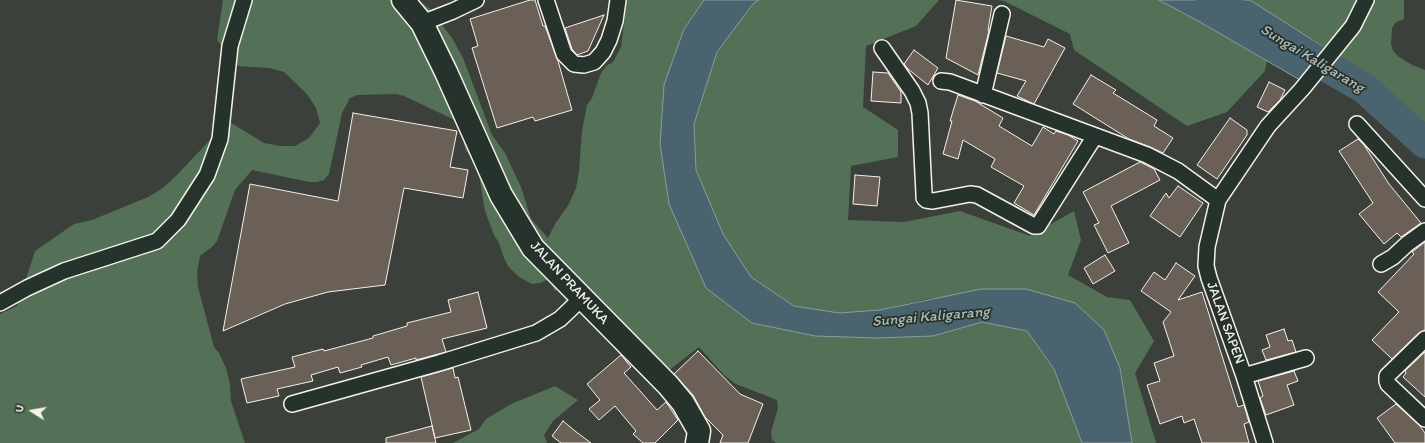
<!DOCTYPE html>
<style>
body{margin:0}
#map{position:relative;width:1425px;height:443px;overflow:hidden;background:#3b403a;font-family:Itim,sans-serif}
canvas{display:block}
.north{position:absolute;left:12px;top:391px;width:40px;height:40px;-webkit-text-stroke:3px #26332d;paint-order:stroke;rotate:281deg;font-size:11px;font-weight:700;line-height:16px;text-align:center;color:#f4f1e8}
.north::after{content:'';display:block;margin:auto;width:14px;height:18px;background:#f4f1e8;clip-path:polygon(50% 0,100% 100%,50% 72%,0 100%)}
</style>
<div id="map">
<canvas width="1425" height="443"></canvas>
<div class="north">U</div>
</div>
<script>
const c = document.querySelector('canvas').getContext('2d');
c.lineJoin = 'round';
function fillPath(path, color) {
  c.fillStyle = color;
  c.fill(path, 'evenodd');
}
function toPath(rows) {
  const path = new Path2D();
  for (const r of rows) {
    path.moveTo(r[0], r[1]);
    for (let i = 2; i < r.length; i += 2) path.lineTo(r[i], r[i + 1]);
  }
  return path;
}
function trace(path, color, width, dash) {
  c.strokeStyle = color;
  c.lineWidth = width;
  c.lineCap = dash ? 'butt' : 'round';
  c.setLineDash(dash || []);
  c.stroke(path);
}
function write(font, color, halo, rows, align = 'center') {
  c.font = font + ' Itim,sans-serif';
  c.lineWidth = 3.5;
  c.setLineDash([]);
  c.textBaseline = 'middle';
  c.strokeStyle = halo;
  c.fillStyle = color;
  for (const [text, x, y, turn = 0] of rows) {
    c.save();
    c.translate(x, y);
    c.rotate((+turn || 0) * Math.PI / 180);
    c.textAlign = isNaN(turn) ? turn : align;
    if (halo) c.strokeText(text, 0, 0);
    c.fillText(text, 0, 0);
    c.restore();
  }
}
const green = toPath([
 [223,0,418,0,430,9,452,38,463,58,492,135,505,153,521,187,531,219,548,238,555,224,569,204,576,188,579,172,582,130,587,105,592,98,601,73,606,66,613,62,621,47,627,0,704,0,684,29,664,85,706,288,933,336,982,322,1027,331,1054,369,1082,443,776,443,772,440,771,432,778,408,777,400,736,384,724,375,699,347,668,371,576,277,555,291,549,279,540,283,532,284,519,277,508,266,504,258,499,243,494,235,485,211,477,163,473,157,466,151,464,144,464,128,459,122,404,96,396,94,357,95,350,98,342,113,329,174,324,180,317,182,309,182,252,170,235,190,217,241,212,247,200,256,197,272,198,287,214,347,219,353,226,368,230,384,231,401,245,443,0,443,0,315,2,313,17,306,35,251,74,224,92,220,148,197,163,188,176,176,228,121,264,143,280,146,295,146,309,138,320,123,316,108,307,94,284,72,269,68,238,66,217,40],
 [759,0,939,0,916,26,866,46,863,107,898,130,898,157,851,166,848,220,904,222,960,211,1030,236,1074,211,1081,240,1068,275,1107,297,1130,300,1154,341,1135,373,1156,443,1132,443,1120,368,1104,330,932,298,880,310,839,313,794,306,751,277,723,234,696,170,694,124,717,52,752,5],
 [998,0,1159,0,1200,22,1267,61,1265,71,1227,112,1187,126,1074,50,1070,34,1004,1],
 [1250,0,1404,0,1404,19,1396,22,1392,28,1391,44,1393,51,1399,57,1412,65,1425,70,1425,126,1369,81,1337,61,1322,46],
 [555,386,578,400,553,421,544,435,547,443,453,443,479,429,486,419,511,404]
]);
const water = toPath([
 [704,0,759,0,752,5,717,52,694,124,696,170,723,234,751,277,794,306,839,313,880,310,981,289,1026,289,1075,303,1104,330,1120,368,1132,443,1082,443,1054,369,1027,331,982,322,933,336,877,338,815,336,752,323,706,288,669,204,660,144,664,85,684,29,704,0],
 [1159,0,1250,0,1322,46,1300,80,1200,22,1159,0]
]);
const river = toPath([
 [1211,0,1364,88,1425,143]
]);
const building = toPath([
 [530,0,535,0,543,26,545,26,558,61,572,110,535,121,533,117,497,128,472,48,478,46,470,19,530,0],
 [956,0,992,6,988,30,989,31,978,75,946,58,956,0],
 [604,15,588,51,577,55,572,49,565,28,604,15],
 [1006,36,1044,47,1048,39,1065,48,1034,104,1017,96,1026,81,997,73,1006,36],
 [914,50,938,68,928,85,908,69,904,64,914,50],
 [873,72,888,73,901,92,901,103,871,101,873,72],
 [1091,75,1116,90,1113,93,1157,120,1154,126,1173,138,1163,153,1150,147,1129,139,1073,104,1091,75],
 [1269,82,1285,90,1280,100,1268,112,1257,107,1269,82],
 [958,95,975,101,1003,118,999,126,1032,146,1043,127,1054,134,1056,131,1068,135,1078,141,1034,215,1014,203,1024,186,991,167,995,159,963,140,958,159,943,154,952,121,950,121,958,95],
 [353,113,457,131,450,167,468,170,463,198,404,188,385,285,328,292,285,304,223,331,250,184,338,201,353,113],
 [1230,118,1247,130,1247,135,1217,179,1197,165,1230,118],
 [1358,139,1364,145,1389,184,1421,223,1401,237,1397,233,1384,244,1359,214,1373,203,1339,151,1358,139],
 [1140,162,1154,169,1160,180,1111,206,1129,243,1108,253,1094,225,1099,223,1083,192,1140,162],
 [855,175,880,177,877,206,853,204,855,175],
 [1178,186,1203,203,1180,237,1150,216,1166,193,1169,198,1178,186],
 [1425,242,1425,330,1419,333,1392,359,1372,340,1399,312,1378,292,1414,254,1412,252,1425,242],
 [1105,255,1115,271,1093,284,1084,268,1105,255],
 [1176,263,1195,276,1178,300,1202,292,1238,407,1244,405,1249,422,1244,424,1249,443,1202,443,1194,419,1184,423,1182,416,1160,424,1147,385,1160,381,1154,363,1174,356,1163,322,1171,312,1141,291,1154,272,1165,280,1176,263],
 [478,292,487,328,442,339,446,352,416,360,416,358,391,365,388,357,361,365,362,367,340,373,338,367,311,375,313,381,277,389,279,396,247,403,241,379,295,367,292,357,323,349,324,351,373,338,373,336,407,326,407,323,451,312,448,300,478,292],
 [1284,329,1288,341,1292,340,1296,352,1266,360,1262,350,1270,347,1266,335,1284,329],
 [698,351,740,394,763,404,748,443,720,443,723,435,705,417,693,395,674,374,698,351],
 [1425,352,1425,397,1403,377,1406,373,1405,371,1425,352],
 [621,355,631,367,624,373,657,410,666,402,678,420,655,443,643,443,633,434,636,431,615,406,599,420,589,409,600,400,587,384,621,355],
 [453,368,455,378,458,377,471,430,435,438,421,377,453,368],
 [1294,371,1298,381,1287,385,1294,405,1266,415,1260,398,1263,396,1258,381,1294,371],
 [1396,404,1420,426,1425,433,1425,443,1395,443,1377,418,1396,404],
 [563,421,575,431,591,443,561,443,552,436,563,421],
 [432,426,436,443,386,443,386,438,432,426]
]);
const minor = toPath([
 [546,0,564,54,574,64,584,65,594,62,603,52,609,40,615,21,618,0],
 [422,23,453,11,476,0],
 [882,48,912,91,918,103,920,113,924,194,924,198,926,200,933,201,970,194,977,195,1034,226,1038,226,1095,136],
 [941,81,950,82,1147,155,1178,171,1218,200],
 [983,95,1002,14],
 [1357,124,1425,199],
 [1381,264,1393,257,1407,244,1425,231],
 [0,303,27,288,64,271,157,241,178,220,207,175,220,139,230,46,244,0],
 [1425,339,1387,376,1387,381,1388,384,1425,419],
 [1244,376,1306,358],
 [292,404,439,363,536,333,560,319,582,298],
 [1265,443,1244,376,1209,278,1206,266,1207,247,1218,200,1268,126,1302,89,1353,26,1366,0]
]);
const secondary = toPath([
 [403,0,422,23,446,72,501,195,533,248,668,385,683,403,699,431,697,443]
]);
const streetNames = [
 ["JALAN PRAMUKA",569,283,47],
 ["JALAN SAPEN",1225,323,70]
];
const waterNames = [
 ["Sungai Kaligarang",1312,59,31],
 ["Sungai Kaligarang",931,317,-5]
];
fillPath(green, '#547056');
fillPath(water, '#49646e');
trace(water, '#8d9c9f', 1);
trace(river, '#49646e', 31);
fillPath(building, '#6b6057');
trace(building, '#f4f1e8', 1);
trace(minor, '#f4f1e8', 18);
trace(secondary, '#f4f1e8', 25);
trace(minor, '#26332d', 15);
trace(secondary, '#26332d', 22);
write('14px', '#f4f1e8', '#26332d', streetNames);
write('italic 15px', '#b0b9b7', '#26332d', waterNames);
</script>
